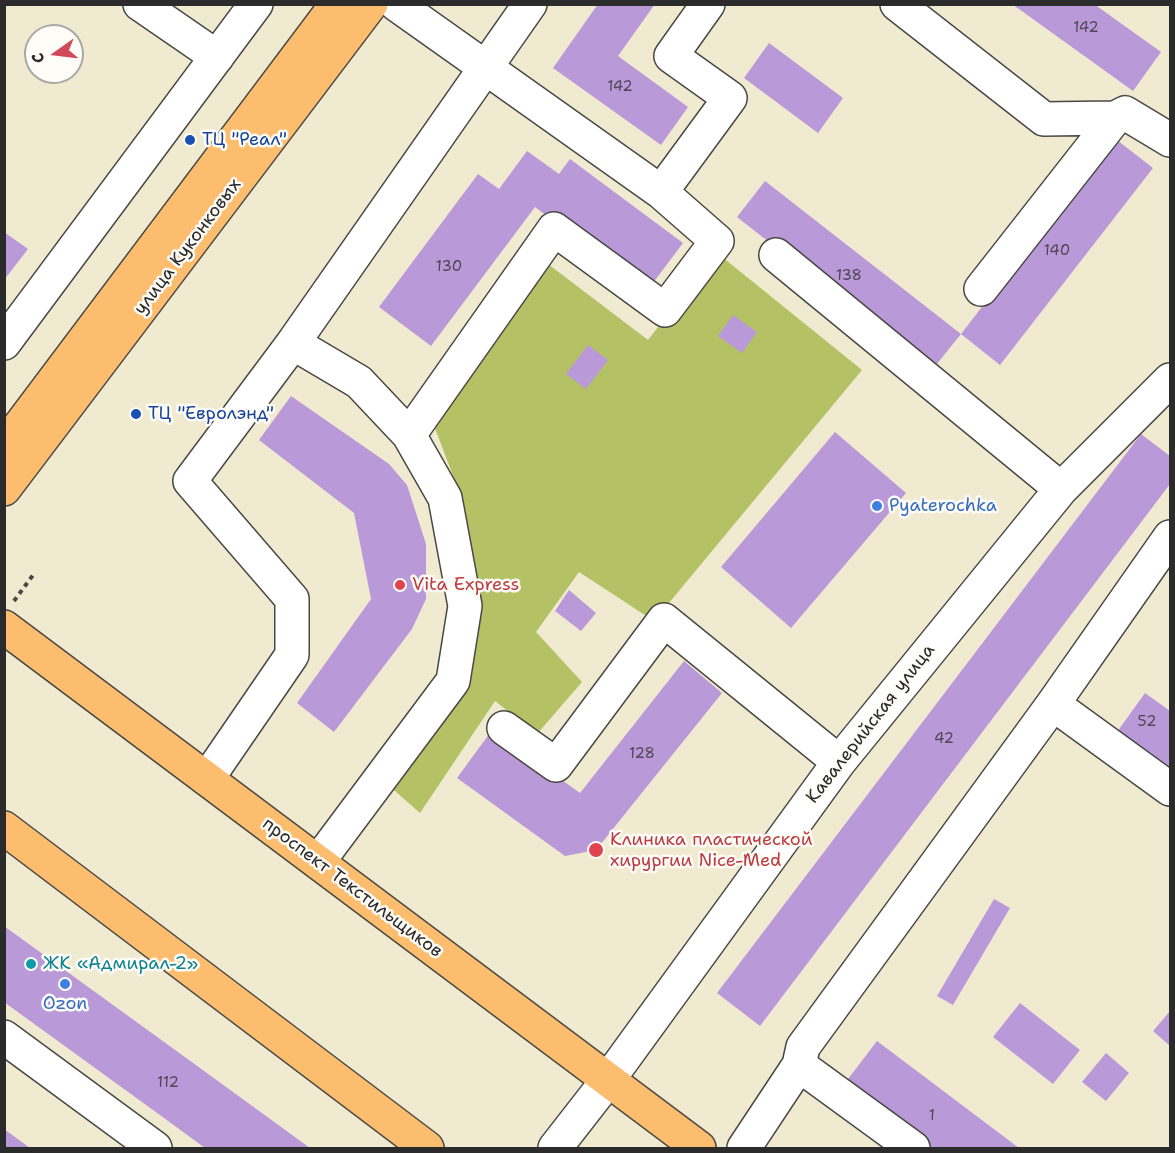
<!DOCTYPE html>
<meta charset="utf-8">
<style>
body{margin:0}
#map{position:relative;width:1175px;height:1153px;overflow:hidden;background:#f0ead1;font-family:"Shantell Sans",sans-serif}
canvas{display:block}
.frame{position:absolute;inset:0;border:6px solid #2b2b2b;pointer-events:none}
.north{position:absolute;left:24px;top:24px;width:60px;height:60px;box-sizing:border-box;background:#fdfcf7;border:2px solid #a9a8a5;border-radius:50%;rotate:256deg;font-size:16px;font-weight:700;line-height:24px;text-align:center;color:#2b2b2b}
.north::after{content:'';display:block;margin:auto;width:21px;height:27px;background:#d1495b;clip-path:polygon(50% 0,100% 100%,50% 72%,0 100%)}
</style>
<div id="map">
<canvas width="1175" height="1153"></canvas>
<div class="frame"></div>
<div class="north">С</div>
</div>
<script>
const c = document.querySelector('canvas').getContext('2d');
c.lineJoin = 'round';
function fillPath(path, color) {
  c.fillStyle = color;
  c.fill(path, 'evenodd');
}
function toPath(rows) {
  const path = new Path2D();
  for (const r of rows) {
    path.moveTo(r[0], r[1]);
    for (let i = 2; i < r.length; i += 2) path.lineTo(r[i], r[i + 1]);
  }
  return path;
}
function trace(path, color, width, dash) {
  c.strokeStyle = color;
  c.lineWidth = width;
  c.lineCap = dash ? 'butt' : 'round';
  c.setLineDash(dash || []);
  c.stroke(path);
}
function write(font, color, halo, rows, align = 'center') {
  c.font = font + ' "Shantell Sans",sans-serif';
  c.lineWidth = 5;
  c.setLineDash([]);
  c.textBaseline = 'middle';
  c.strokeStyle = halo;
  c.fillStyle = color;
  for (const [text, x, y, turn = 0] of rows) {
    c.save();
    c.translate(x, y);
    c.rotate((+turn || 0) * Math.PI / 180);
    c.textAlign = isNaN(turn) ? turn : align;
    if (halo) c.strokeText(text, 0, 0);
    c.fillText(text, 0, 0);
    c.restore();
  }
}
const green = toPath([
 [716,252,862,370,654,621,579,572,536,632,582,682,537,734,495,701,420,813,387,784,477,607,463,502,433,423,548,264,648,340]
]);
const building = toPath([
 [598,4,655,4,618,56,688,107,661,145,553,68],
 [1012,4,1094,4,1161,52,1133,91],
 [769,43,843,98,818,133,744,78],
 [1113,137,1153,168,1000,365,961,334],
 [527,151,559,174,570,159,683,243,647,291,535,207,431,346,379,307,478,174,499,189],
 [765,181,961,334,932,370,737,217],
 [4,232,28,249,4,280],
 [733,315,757,332,742,353,718,336],
 [588,345,608,360,586,389,566,374],
 [291,396,389,464,407,485,426,544,426,599,412,629,334,732,297,703,371,599,354,513,259,440],
 [835,432,906,493,791,628,721,567],
 [1141,434,1170,456,1170,484,760,1026,717,993],
 [569,590,596,613,581,631,555,611],
 [684,661,722,693,596,850,565,856,457,778,492,730,580,793],
 [1145,693,1170,711,1170,771,1117,732],
 [994,899,1010,908,953,1005,937,996],
 [4,926,200,1068,310,1148,205,1148,164,1118,4,1002],
 [1020,1003,1080,1050,1053,1084,993,1037],
 [1170,1011,1170,1046,1153,1031],
 [877,1041,1019,1148,932,1148,845,1083],
 [1106,1053,1129,1073,1106,1101,1082,1082],
 [4,1129,30,1148,4,1148]
]);
const path = toPath([
 [14,601,33,575]
]);
const minor = toPath([
 [140,4,217,57],
 [396,4,661,192,730,98,671,56,708,4],
 [897,4,1044,119,1115,118,981,289],
 [1115,118,1125,113,1170,140],
 [776,255,1061,489],
 [4,343,256,4],
 [293,343,359,382,409,435],
 [1053,704,1170,537],
 [504,728,556,765,664,620,839,762],
 [207,779,292,655,292,599,190,481,293,343,530,4],
 [318,862,453,681,465,606,445,498,409,435,554,229,665,310,717,241,661,192],
 [4,1037,155,1148],
 [799,1065,913,1148],
 [555,1148,608,1080,839,762,1061,489,1170,380],
 [744,1148,799,1065,803,1047,1053,704,1170,789]
]);
const major = toPath([
 [4,447,337,4],
 [4,489,371,4],
 [4,627,699,1148],
 [4,828,427,1148]
]);
const markers = [
 [190,140,6,"#1a4fb4"],
 [136,414,6,"#1a4fb4"],
 [877,506,6,"#3f7fe0"],
 [400,585,6,"#e0444e"],
 [596,850,8,"#e0444e"],
 [31,964,6,"#0f9aa8"],
 [65,984,6,"#3f7fe0"]
];
const numberNames = [
 ["142",1086,28],
 ["142",620,87],
 ["140",1057,251],
 ["130",449,267],
 ["138",849,276],
 ["52",1147,722],
 ["42",944,739],
 ["128",642,754],
 ["112",168,1083],
 ["1",932,1116]
];
const transitNames = [
 ["ТЦ \"Реал\"",202,140],
 ["ТЦ \"Евролэнд\"",148,414]
];
const streetNames = [
 ["улица Куконковых",188,247,-53],
 ["Кавалерийская улица",871,724,-52],
 ["проспект Текстильщиков",352,888,37]
];
const shopNames = [
 ["Pyaterochka",889,506],
 ["Ozon",65,1004,"center"]
];
const healthNames = [
 ["Vita Express",412,585],
 ["Клиника пластической",610,840],
 ["хирургии Nice-Med",610,861]
];
const cultureNames = [
 ["ЖК «Адмирал-2»",43,964]
];
fillPath(green, '#b4c164');
fillPath(building, '#ba99d9');
trace(minor, '#494844', 36);
trace(major, '#494844', 36);
trace(path, '#494844', 4, [4.5, 4.5]);
trace(minor, '#fff', 33);
trace(major, '#fcbd6f', 33);
for (const [x, y, r, color] of markers) {
  const dot = new Path2D();
  dot.arc(x, y, r, 0, 2 * Math.PI);
  c.fillStyle = color;
  c.fill(dot);
  trace(dot, '#fdfcf7', 2);
}
write('15px', '#4f4656', null, numberNames);
write('18px', '#164399', '#fdfcf7', transitNames, 'left');
write('18px', '#2b2b2b', '#fdfcf7', streetNames);
write('18px', '#366cbe', '#fdfcf7', shopNames, 'left');
write('18px', '#be3a42', '#fdfcf7', healthNames, 'left');
write('18px', '#0d838f', '#fdfcf7', cultureNames, 'left');
</script>
